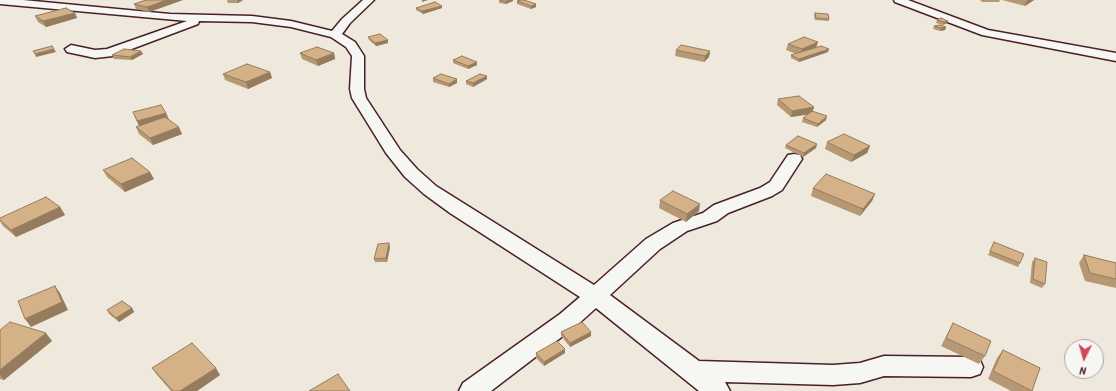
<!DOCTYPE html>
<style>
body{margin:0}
#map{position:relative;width:1116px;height:391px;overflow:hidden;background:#efe8dd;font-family:Kalam,sans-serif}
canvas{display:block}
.north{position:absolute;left:1064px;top:339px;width:40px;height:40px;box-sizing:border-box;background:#f6f6f2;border:1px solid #b1a0a2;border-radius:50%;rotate:185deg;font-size:11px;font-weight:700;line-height:16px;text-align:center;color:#4a1f2b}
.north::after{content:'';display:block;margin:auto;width:14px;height:18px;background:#d1495b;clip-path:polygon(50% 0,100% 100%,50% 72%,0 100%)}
</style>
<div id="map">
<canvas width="1116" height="391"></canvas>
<div class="north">N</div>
</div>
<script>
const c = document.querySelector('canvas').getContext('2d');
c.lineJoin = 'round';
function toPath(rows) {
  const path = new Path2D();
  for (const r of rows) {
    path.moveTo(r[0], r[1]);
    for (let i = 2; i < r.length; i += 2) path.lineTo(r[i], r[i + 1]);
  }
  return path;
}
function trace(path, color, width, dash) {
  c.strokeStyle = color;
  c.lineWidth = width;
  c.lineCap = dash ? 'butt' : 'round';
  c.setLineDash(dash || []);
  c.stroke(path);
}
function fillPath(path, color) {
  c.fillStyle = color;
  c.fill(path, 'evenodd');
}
const minor = toPath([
 [0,0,23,0,170,14,252,16,291,21,332,31,342,19,363,0,374,0,350,23,342,34,355,42,364,56,364,89,366,98,400,150,417,169,436,186,594,285,646,239,673,223,703,213,714,205,760,188,770,182,788,155,794,154,800,155,802,159,782,190,772,196,728,213,717,221,687,231,660,249,610,295,699,361,833,365,860,363,884,356,971,357,980,360,983,367,980,374,971,377,884,376,860,383,833,385,725,382,730,391,699,391,596,308,576,326,491,391,459,391,463,383,560,314,580,297,450,213,424,194,405,177,386,153,352,98,350,89,352,56,346,47,331,37,291,27,252,22,199,21,198,24,113,56,95,58,67,52,65,49,71,45,95,50,107,49,187,21,0,4,0,0],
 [894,0,908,0,988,30,1116,53,1116,61,982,35,895,2,894,0]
]);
const wall = toPath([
 [183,0,149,12,136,9,134,4],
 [227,0,243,0,238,3,228,3],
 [499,0,513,1,506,4,499,3],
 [980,0,1000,0,999,2,982,2],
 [1002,0,1034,0,1025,6],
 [517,1,536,7,531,9,517,4],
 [416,8,442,8,423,14,416,10],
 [75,13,77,18,46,27,38,22,35,16],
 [815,13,829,19,829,21,815,20,814,16],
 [941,18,947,23,943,25,936,23,937,20],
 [934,26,946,27,945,30,940,31,933,29],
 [368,37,388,40,388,43,376,46,369,40],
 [818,42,816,47,828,52,799,62,791,58,791,55,796,54,786,50,788,44],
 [676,50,710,51,709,57,704,62,675,56],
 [141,51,143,54,132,60,114,59,112,55],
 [300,53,334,53,335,59,318,66,302,59],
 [453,60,477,62,477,65,468,69,453,63],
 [270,72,272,78,248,89,225,80,223,74],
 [487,76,487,79,473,87,466,84,466,81],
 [433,78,457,79,457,83,449,87,433,82],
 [778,99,814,107,812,111,826,120,817,127,802,122,803,118,808,114,791,117,777,105],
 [133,112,166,113,169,120,182,134,153,145,139,134,136,127,139,126],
 [827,142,870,146,867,153,851,162,825,149],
 [817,144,816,148,803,157,785,148,786,145],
 [103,170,154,179,125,192,107,177],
 [813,188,875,194,872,201,860,216,811,196],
 [660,200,699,211,686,222,659,208],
 [60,207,65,215,16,237,3,226,0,221,0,218],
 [994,242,1020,263,1018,267,988,255],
 [390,247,387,262,375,262,374,259],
 [1084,255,1116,263,1116,288,1085,281,1079,263],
 [1035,258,1045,284,1042,288,1030,283,1032,262],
 [132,308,134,312,119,322,109,314,107,310],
 [953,323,985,356,979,364,941,346],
 [0,330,52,341,4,380,0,379],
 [561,332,591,332,591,336,570,347,561,336],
 [1003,350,1040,368,1031,391,1011,391,988,379,997,358],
 [536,353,565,353,544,366,536,358],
 [152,368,220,375,197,391,171,391,157,375]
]);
const shadedWall = toPath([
 [167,0,183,0,149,12,147,7],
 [238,0,243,0,238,3,237,1],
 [422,0,428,0,422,2],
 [509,0,513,0,513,1,506,4,505,2],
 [1027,0,1034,0,1025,6],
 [536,4,536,7,531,9,531,6],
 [442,6,442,8,423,14,422,11],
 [75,13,77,18,46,27,43,21],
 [948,21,947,23,943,25,944,22],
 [946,27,945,30,940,31,941,28],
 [388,40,388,43,376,46,375,43],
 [818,42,816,48,801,55,802,49],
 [54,49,56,52,36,57,35,54],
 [829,49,828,52,799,62,799,59],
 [141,51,143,54,132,60,130,57],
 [710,51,709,57,704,62,705,56],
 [334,53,335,59,318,66,316,60],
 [477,62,477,65,468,69,468,66],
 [270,72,272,78,248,89,246,82],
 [487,76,487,79,473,87,473,83],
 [457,79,457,83,449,87,449,84],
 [814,107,812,114,791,117,792,111],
 [166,113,169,120,140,128,137,121],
 [827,116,826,120,817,127,818,124],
 [179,127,182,134,153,145,150,138],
 [817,144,816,148,803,157,804,153],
 [870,146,867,153,851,162,854,155],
 [150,172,154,179,125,192,121,184],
 [875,194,872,201,860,216,863,209],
 [700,204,699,211,686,222,687,214],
 [60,207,65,215,16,237,11,230],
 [389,243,390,247,387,262,386,258],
 [55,286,60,293,68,310,31,327,25,319],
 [132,308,134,312,119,322,116,318],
 [591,332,591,336,570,347,570,343],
 [46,333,52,341,4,380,0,375,0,370],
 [565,349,565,353,544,366,544,362],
 [216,368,220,375,197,391,180,391]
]);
const building = toPath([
 [146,0,167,0,147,7,134,4,146,0],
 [500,0,509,0,505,2,500,0],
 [521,0,524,0,536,4,531,6,517,1,521,0],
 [435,2,442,6,422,11,416,8,435,2],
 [66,8,75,13,43,21,35,16,66,8],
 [815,13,828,14,829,19,816,18,815,13],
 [941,18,948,21,944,22,937,20,941,18],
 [940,25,946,27,941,28,934,26,940,25],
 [380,34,388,40,375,43,368,37,380,34],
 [804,37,818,42,802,49,788,44,804,37],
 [681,45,710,51,705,56,676,50,681,45],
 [52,46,54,49,35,54,33,51,52,46],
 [821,46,829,49,799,59,791,55,821,46],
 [317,47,334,53,316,60,300,53,317,47],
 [124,49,141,51,130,57,112,55,124,49],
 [462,56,477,62,468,66,453,60,462,56],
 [247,64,270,72,246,82,223,74,247,64],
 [441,74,457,79,449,84,433,78,441,74],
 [480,74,487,76,473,83,466,81,480,74],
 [799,96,814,107,792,111,778,99,799,96],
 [161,105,166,113,137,121,133,112,161,105],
 [812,111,827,116,818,124,803,118,812,111],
 [165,117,179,127,150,138,136,127,165,117],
 [844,134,870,146,854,155,827,142,844,134],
 [798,136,817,144,804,153,786,145,798,136],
 [132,158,150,172,121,184,103,170,132,158],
 [826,174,875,194,863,209,813,188,826,174],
 [673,191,700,204,687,214,660,200,673,191],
 [46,197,60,207,11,230,0,220,0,218,46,197],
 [994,242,1024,254,1020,263,990,251,994,242],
 [389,243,386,258,374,259,378,244,389,243],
 [1084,255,1116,263,1116,279,1090,273,1084,255],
 [1035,258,1047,262,1045,284,1033,279,1035,258],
 [55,286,62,302,25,319,18,301,55,286],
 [122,301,132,308,116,318,107,310,122,301],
 [10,322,46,333,0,370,0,330,10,322],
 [582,322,591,332,570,343,561,332,582,322],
 [953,323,991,341,985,356,946,338,953,323],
 [557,341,565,349,544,362,536,353,557,341],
 [192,343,216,368,180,391,173,391,152,368,192,343],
 [1003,350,1040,368,1032,391,993,371,1003,350],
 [338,374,350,391,309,391,338,374]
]);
trace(minor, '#4a1f2b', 3);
fillPath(minor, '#f6f6f2');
fillPath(wall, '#b79874');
fillPath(shadedWall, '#957c5e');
fillPath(building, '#d5b187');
trace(building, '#957c5e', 1);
</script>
